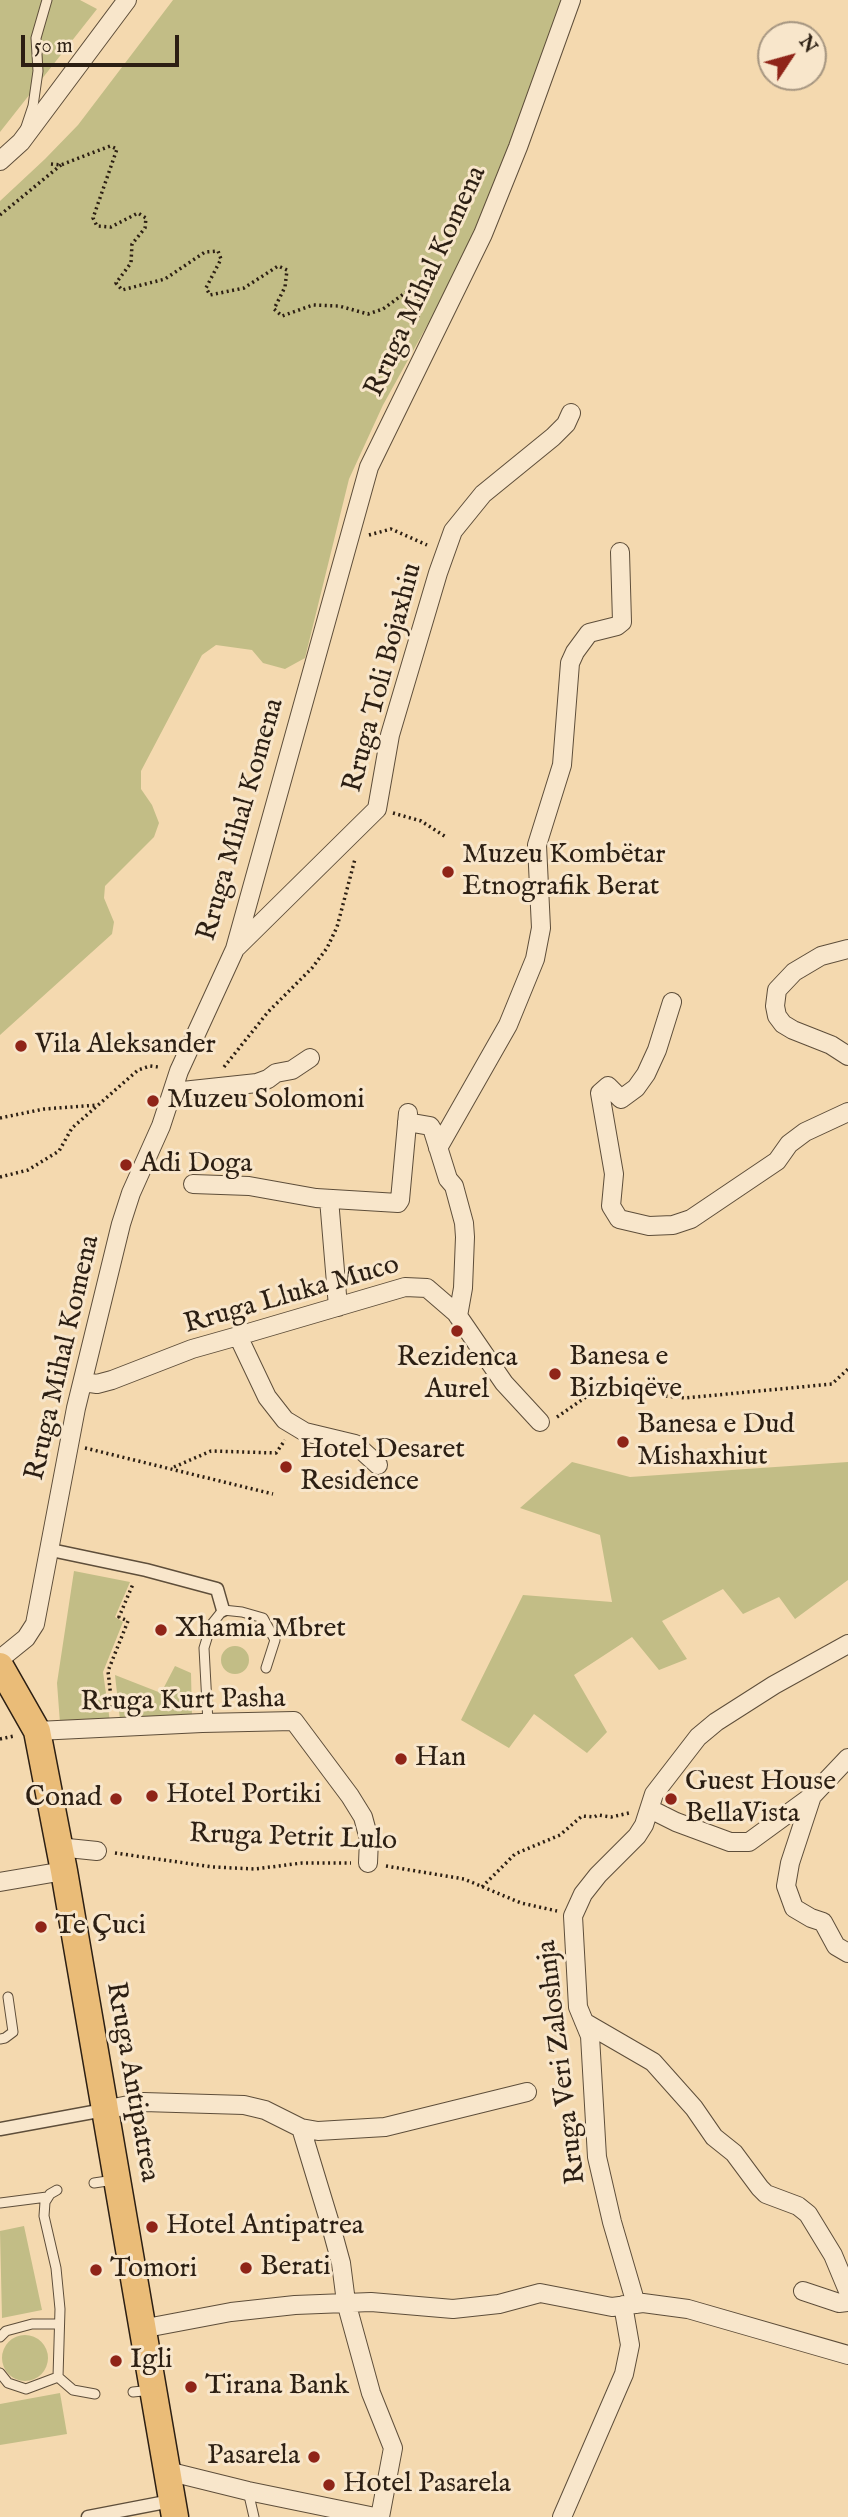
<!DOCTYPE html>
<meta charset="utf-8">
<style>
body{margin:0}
#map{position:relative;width:848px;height:2517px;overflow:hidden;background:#f4d9af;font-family:"IM FELL English",serif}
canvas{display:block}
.north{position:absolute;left:757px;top:21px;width:70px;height:70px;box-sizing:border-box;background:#f8e6cb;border:2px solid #a69681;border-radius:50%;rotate:54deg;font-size:19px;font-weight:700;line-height:28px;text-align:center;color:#2c1f13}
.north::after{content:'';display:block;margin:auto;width:24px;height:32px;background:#8f2418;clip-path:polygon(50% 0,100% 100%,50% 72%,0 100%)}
.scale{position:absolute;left:21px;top:35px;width:158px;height:32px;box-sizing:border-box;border:4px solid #2c1f13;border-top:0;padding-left:9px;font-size:21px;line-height:24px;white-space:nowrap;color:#2c1f13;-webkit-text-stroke:5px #f8e6cb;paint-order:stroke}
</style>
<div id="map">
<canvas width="848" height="2517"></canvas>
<div class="north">N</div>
<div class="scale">50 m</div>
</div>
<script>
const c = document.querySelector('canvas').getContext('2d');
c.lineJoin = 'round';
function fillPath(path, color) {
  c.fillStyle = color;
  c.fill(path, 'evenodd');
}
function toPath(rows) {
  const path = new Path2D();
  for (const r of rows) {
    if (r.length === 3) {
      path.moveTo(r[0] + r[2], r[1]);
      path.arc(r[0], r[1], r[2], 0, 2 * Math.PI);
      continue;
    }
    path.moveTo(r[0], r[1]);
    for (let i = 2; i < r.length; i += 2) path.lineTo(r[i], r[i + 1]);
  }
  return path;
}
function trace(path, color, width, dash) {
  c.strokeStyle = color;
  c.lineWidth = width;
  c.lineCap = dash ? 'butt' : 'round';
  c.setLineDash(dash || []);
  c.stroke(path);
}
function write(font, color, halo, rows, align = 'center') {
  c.font = font + ' "IM FELL English",serif';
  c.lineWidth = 6;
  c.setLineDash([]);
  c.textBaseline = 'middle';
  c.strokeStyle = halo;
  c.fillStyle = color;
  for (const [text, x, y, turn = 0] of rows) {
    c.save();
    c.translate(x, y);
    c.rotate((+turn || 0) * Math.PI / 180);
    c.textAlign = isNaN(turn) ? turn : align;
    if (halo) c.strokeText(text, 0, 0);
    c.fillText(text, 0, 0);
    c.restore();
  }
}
const green = toPath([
 [0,0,80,0,97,9,0,132],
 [173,0,564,0,484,218,454,277,383,405,349,479,305,658,285,669,263,663,252,650,216,645,202,655,141,771,141,789,152,805,159,823,154,837,105,886,104,898,114,922,112,934,0,1035,0,201,45,159,78,125],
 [572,1462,630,1477,848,1462,848,1580,795,1619,779,1597,743,1614,723,1589,662,1621,687,1659,659,1670,632,1637,574,1675,607,1732,587,1753,534,1714,509,1748,461,1720,523,1595,612,1602,600,1535,520,1508],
 [74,1571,130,1582,115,1617,123,1622,103,1672,110,1722,60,1723,57,1683],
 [235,1660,14],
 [175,1666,191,1673,192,1717,120,1720,115,1675,161,1693],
 [24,2226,42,2310,2,2318,0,2231],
 [25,2358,23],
 [60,2393,67,2434,0,2445,0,2404]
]);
const path = toPath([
 [51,164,61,165,110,146,117,149,93,218,97,226,111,227,138,213,146,218,145,228,132,244,131,263,116,283,122,290,165,279,205,252,218,251,221,259,206,288,210,295,244,288,278,266,287,270,285,287,274,309,282,316,313,305,339,306,368,314,383,309,409,290,419,291,418,319],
 [0,215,61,165],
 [369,535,391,529,427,545],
 [393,813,421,821,446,837],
 [224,1067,268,1012,312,968,327,948,337,927,355,859],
 [0,1118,44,1109,98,1105],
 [0,1177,28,1170,59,1151,72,1128,138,1070,150,1066,159,1067],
 [557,1417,586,1397,616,1391,685,1398,832,1384,848,1369],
 [85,1448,273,1494],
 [174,1467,211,1451,276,1453,285,1440],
 [112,1707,108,1671,128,1621,119,1617,133,1584],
 [0,1739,14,1736],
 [115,1853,213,1867,255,1869,302,1863,351,1863],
 [386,1866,464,1879,521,1903,557,1911],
 [482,1887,515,1854,560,1835,582,1816,594,1817,598,1815,611,1817,629,1813]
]);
const service = toPath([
 [26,127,33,106,38,71,36,38,47,0],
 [208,1723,204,1648,211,1625,223,1610,242,1612,263,1618,275,1640,266,1668],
 [0,2039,5,2038,13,2032,8,1997],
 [94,2183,114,2180],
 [57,2190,50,2194,45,2202,44,2216,56,2268,60,2309,58,2377,73,2390,95,2394],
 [0,2203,47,2197],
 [0,2337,6,2331,32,2324,59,2324],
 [0,2373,8,2383,26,2389,58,2377],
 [133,2392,152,2390],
 [248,2491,254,2517]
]);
const pedestrian = toPath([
 [51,1550,146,1570,217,1589,223,1610],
 [0,2129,104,2110],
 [88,2517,171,2501]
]);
const minor = toPath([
 [0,161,21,142,127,0],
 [237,947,377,809,390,735,438,573,453,531,483,494,553,437,566,424,571,413],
 [848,949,821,956,794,972,777,990,775,1006,777,1016,783,1024,793,1030,831,1045,848,1056],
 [672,1002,657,1050,646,1074,636,1088,621,1099,608,1086,600,1093,614,1174,611,1206,619,1219,649,1226,673,1225,691,1219,777,1161,789,1144,805,1132,848,1112],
 [173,1092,257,1083,268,1079,276,1073,292,1070,310,1058],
 [407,1122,430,1126,433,1131,448,1179,454,1186,464,1223,465,1237,463,1288,458,1316],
 [438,1148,508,1025,535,959,541,928,537,845,562,765,570,663,575,652,589,633,617,626,622,622,620,552],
 [193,1184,249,1186,316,1198,398,1203,400,1200,408,1113],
 [329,1199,338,1307],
 [238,1336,267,1397,285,1420,305,1432,355,1444,378,1465],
 [83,1382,97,1384,112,1380,192,1349,238,1336,405,1287,427,1288,456,1313,504,1383,540,1422],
 [0,1659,26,1638,35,1624,76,1408,121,1224,131,1193,161,1126,179,1071,235,949,369,467,483,234,518,147,571,0],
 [37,1731,202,1723,294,1721,350,1796,363,1817,369,1839,368,1863],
 [812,1796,790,1863,786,1886,794,1908,811,1918,823,1922,836,1946,848,1953],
 [650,1809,676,1822,730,1842,749,1842,812,1796,848,1758],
 [58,1847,97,1851],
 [0,1882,64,1871],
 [584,2022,653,2062,694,2108,714,2137,734,2153,760,2188,766,2194,798,2206,808,2214,833,2255,848,2291],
 [104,2110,143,2102,244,2105,265,2110,301,2128,318,2131,385,2127,527,2092],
 [301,2128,332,2230,341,2263,346,2302,371,2393,393,2448,380,2517],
 [803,2291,839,2303,848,2302],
 [636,2304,612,2222,597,2157,590,2036,578,2007,573,1916,583,1894,598,1875,637,1836,644,1825,654,1794,698,1737,716,1722,774,1685,848,1644],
 [141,2329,231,2312,295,2305,371,2302,453,2309,499,2304,540,2293,612,2307,643,2303,688,2309,848,2355],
 [167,2471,248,2491,375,2517],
 [562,2517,624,2374,630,2345,623,2305]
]);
const primary = toPath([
 [0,1666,37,1731,64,1871,175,2517]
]);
const markers = [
 [448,872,7,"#8f2418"],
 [21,1046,7,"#8f2418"],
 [153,1101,7,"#8f2418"],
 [126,1165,7,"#8f2418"],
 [457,1331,7,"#8f2418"],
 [555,1374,7,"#8f2418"],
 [623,1442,7,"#8f2418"],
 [286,1467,7,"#8f2418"],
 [161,1630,7,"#8f2418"],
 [401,1759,7,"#8f2418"],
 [152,1796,7,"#8f2418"],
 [116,1799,7,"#8f2418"],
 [671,1799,7,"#8f2418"],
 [41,1927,7,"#8f2418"],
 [152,2227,7,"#8f2418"],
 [246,2268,7,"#8f2418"],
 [96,2270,7,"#8f2418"],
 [116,2361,7,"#8f2418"],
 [191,2387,7,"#8f2418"],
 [314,2457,7,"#8f2418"],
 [329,2485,7,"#8f2418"]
];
const streetNames = [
 ["Rruga Mihal Komena",427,282,-65],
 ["Rruga Toli Bojaxhiu",384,678,-75],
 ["Rruga Mihal Komena",242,820,-74],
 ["Rruga Lluka Muco",292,1296,-16],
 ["Rruga Mihal Komena",64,1358,-77],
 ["Rruga Kurt Pasha",183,1702,-1],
 ["Rruga Petrit Lulo",293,1839,2],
 ["Rruga Veri Zaloshnja",563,2062,-97],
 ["Rruga Antipatrea",131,2082,80]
];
const poiNames = [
 ["Muzeu Kombëtar",462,856],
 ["Etnografik Berat",462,888],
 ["Vila Aleksander",35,1046],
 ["Muzeu Solomoni",167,1101],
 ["Adi Doga",140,1165],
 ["Banesa e",569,1358],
 ["Bizbiqëve",569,1390],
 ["Rezidenca",457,1359,"center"],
 ["Aurel",457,1391,"center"],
 ["Banesa e Dud",637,1426],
 ["Mishaxhiut",637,1458],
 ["Hotel Desaret",300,1451],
 ["Residence",300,1483],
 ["Xhamia Mbret",175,1630],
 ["Han",415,1759],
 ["Guest House",685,1783],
 ["BellaVista",685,1815],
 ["Hotel Portiki",166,1796],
 ["Conad",102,1799,"right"],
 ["Te Çuci",55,1927],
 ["Hotel Antipatrea",166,2227],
 ["Berati",260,2268],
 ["Tomori",110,2270],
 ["Igli",130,2361],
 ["Tirana Bank",205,2387],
 ["Pasarela",300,2457,"right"],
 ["Hotel Pasarela",343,2485]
];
fillPath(green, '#c2bd86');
trace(service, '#5e4e3a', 11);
trace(pedestrian, '#5e4e3a', 15);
trace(minor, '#5e4e3a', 20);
trace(primary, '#2c1f13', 29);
trace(path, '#2c1f13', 3.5, [2, 3.5]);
trace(service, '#f8e6cb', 9);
trace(pedestrian, '#f8e6cb', 12);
trace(minor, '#f8e6cb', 18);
trace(primary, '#eabc78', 26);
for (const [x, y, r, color] of markers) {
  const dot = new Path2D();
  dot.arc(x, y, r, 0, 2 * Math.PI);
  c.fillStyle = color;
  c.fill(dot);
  trace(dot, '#f8e6cb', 2.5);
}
write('28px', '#2c1f13', '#f8e6cb', streetNames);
write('28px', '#2c1f13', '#f8e6cb', poiNames, 'left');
</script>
